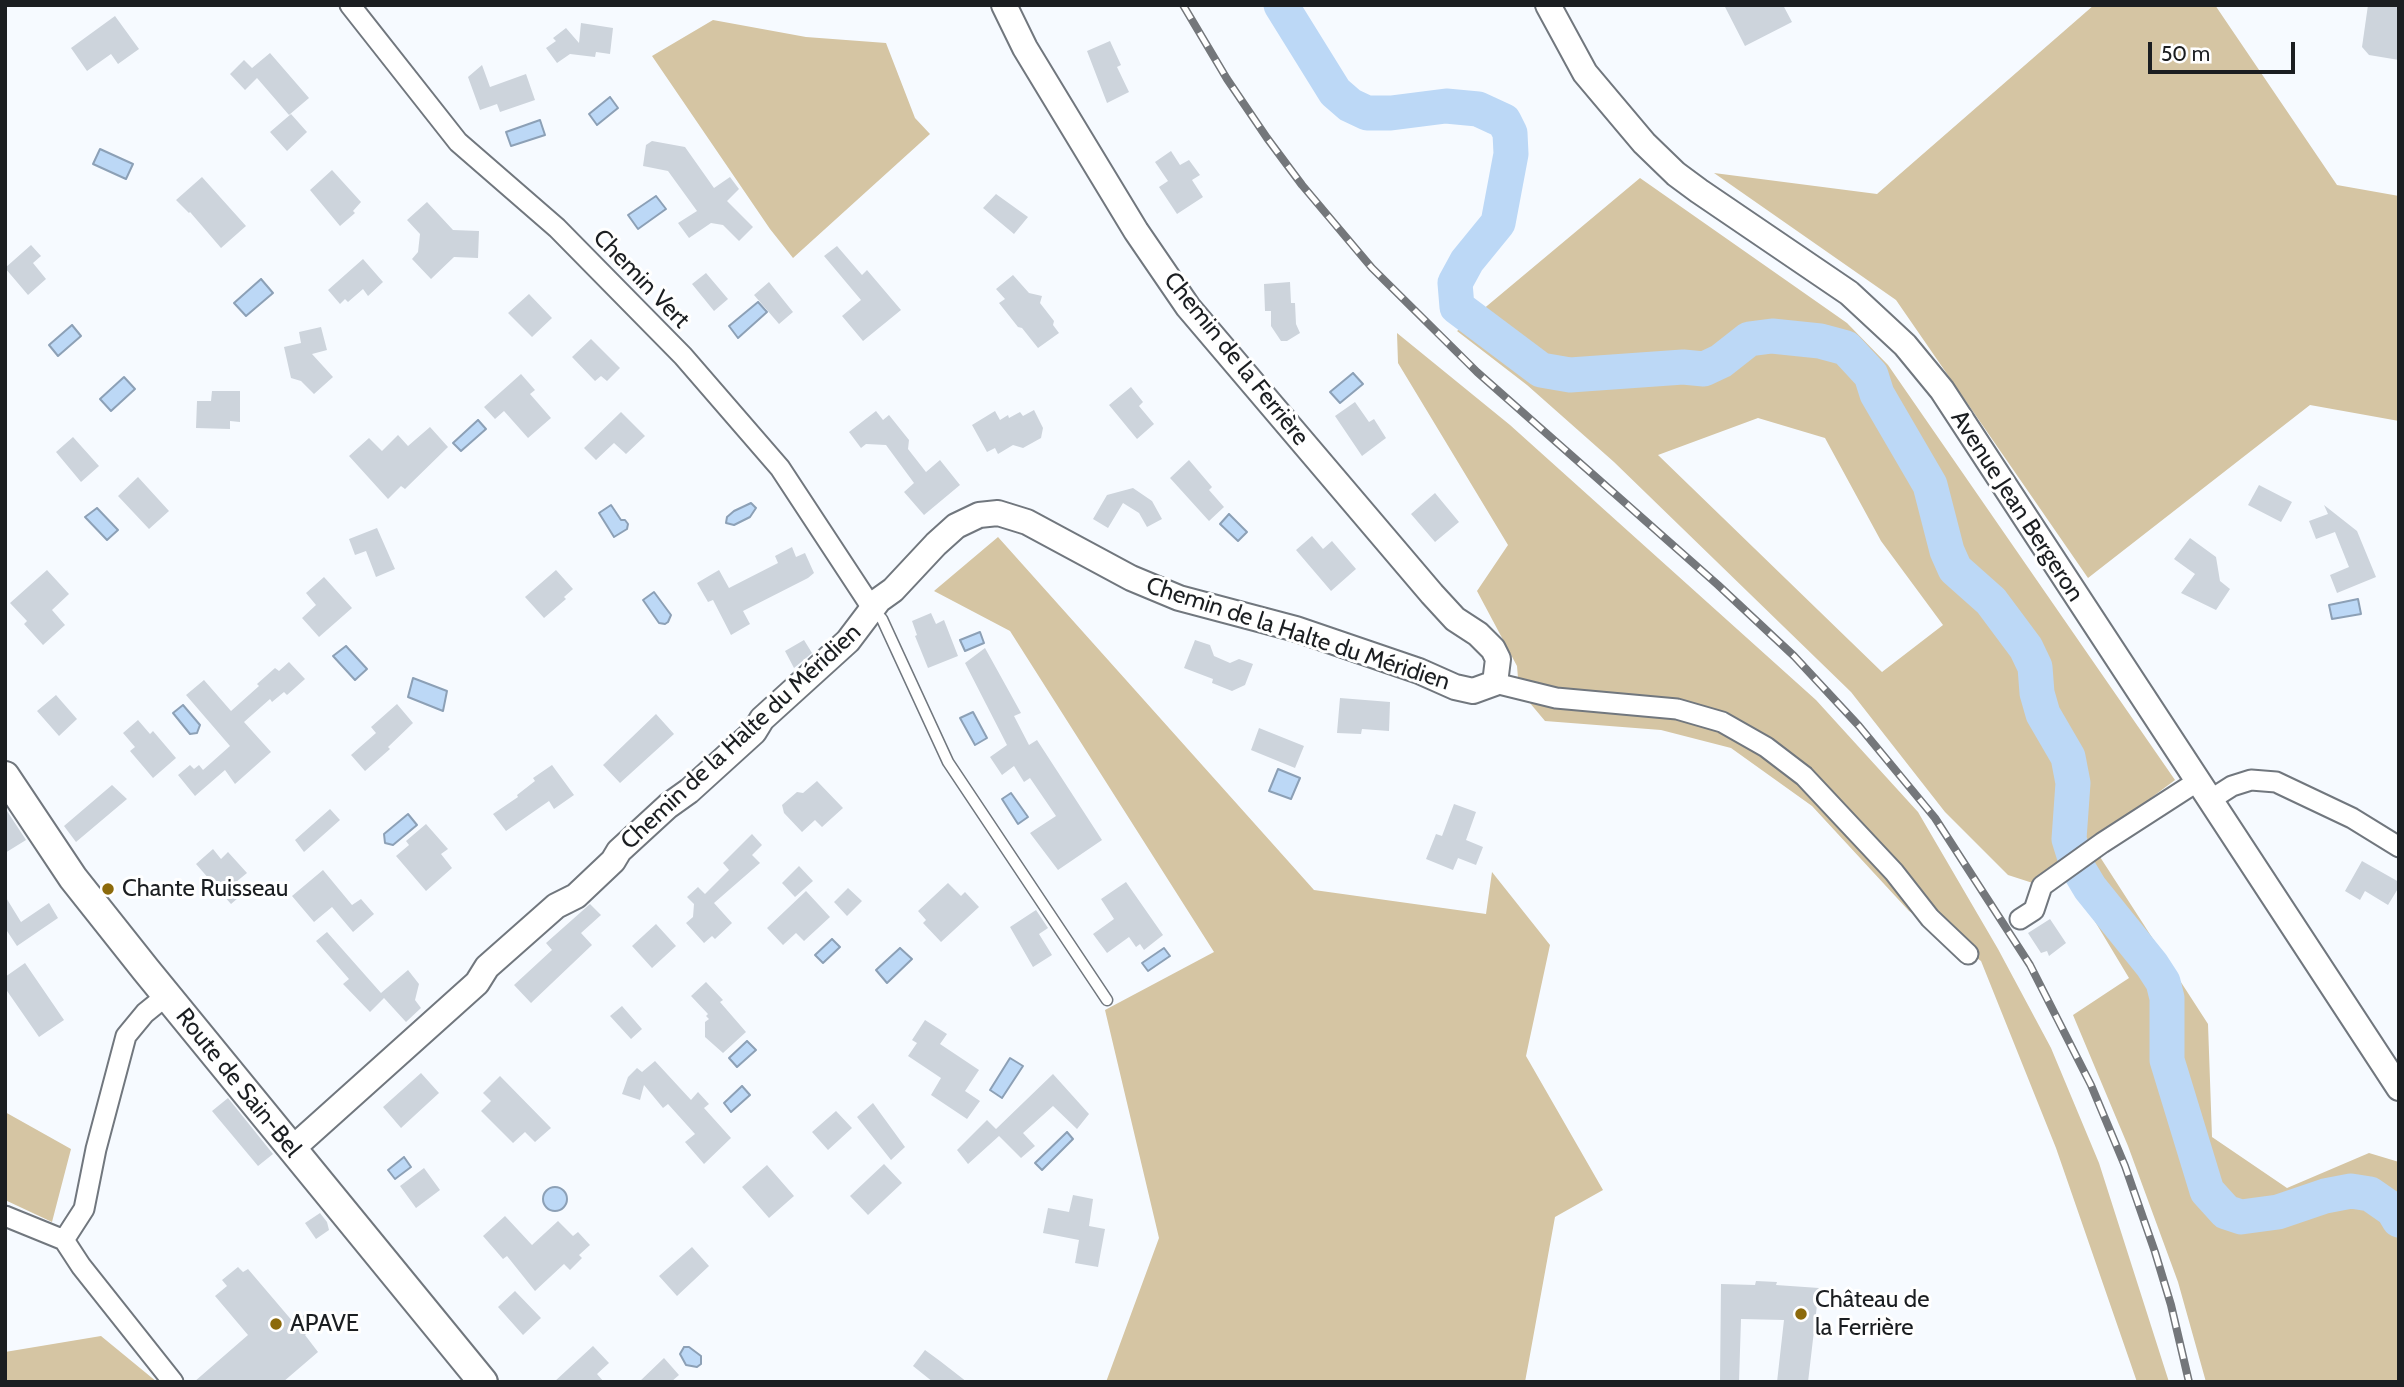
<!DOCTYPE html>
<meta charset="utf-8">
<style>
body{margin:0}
#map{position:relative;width:2404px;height:1387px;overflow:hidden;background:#f6faff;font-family:Cabin,sans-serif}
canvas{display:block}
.frame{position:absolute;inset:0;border:7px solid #1b1e21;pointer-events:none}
.scale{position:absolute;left:2148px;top:42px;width:147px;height:32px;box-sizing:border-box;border:4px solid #1b1e21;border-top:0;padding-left:9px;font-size:21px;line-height:24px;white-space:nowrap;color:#1b1e21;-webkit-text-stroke:5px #fff;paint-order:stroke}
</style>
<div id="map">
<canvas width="2404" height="1387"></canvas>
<div class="frame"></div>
<div class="scale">50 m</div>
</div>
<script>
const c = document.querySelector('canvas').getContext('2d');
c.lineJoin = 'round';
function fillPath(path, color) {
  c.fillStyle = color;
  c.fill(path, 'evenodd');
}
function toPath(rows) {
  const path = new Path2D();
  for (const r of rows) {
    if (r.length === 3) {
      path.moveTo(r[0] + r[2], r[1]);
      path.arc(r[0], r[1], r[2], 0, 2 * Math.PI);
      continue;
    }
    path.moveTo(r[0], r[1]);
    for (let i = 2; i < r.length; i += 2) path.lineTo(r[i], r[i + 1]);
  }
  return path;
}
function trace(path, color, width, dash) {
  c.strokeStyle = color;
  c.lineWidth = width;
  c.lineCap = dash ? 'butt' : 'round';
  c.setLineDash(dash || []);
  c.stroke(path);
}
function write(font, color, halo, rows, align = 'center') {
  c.font = font + ' Cabin,sans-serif';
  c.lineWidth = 6;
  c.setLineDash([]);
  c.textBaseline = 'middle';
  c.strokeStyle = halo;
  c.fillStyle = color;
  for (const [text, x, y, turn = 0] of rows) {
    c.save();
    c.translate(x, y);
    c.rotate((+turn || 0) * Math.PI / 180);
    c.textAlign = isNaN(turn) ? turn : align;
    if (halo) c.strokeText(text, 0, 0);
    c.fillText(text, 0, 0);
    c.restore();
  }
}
const green = toPath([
 [2094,5,2215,5,2337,185,2399,196,2399,421,2310,405,2088,578,1896,300,1714,173,1877,194],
 [713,20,806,37,886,43,915,118,930,134,793,258,770,229,652,56],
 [1640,178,1847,323,1888,365,2175,780,2091,843,2208,1024,2212,1137,2287,1188,2369,1153,2399,1162,2399,1382,2206,1382,2178,1282,2128,1146,2073,1015,2129,978,2067,875,2042,886,2008,875,1945,812,1851,692,1614,462,1527,385,1457,331],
 [1758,418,1825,438,1881,541,1943,625,1882,672,1658,455],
 [1397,333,1510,425,1816,700,1918,812,1998,949,2051,1048,2099,1163,2169,1382,2137,1382,2056,1148,1981,961,1909,911,1812,806,1731,748,1661,730,1545,721,1519,690,1517,666,1477,591,1508,545,1398,363],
 [998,537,1314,890,1486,914,1492,872,1550,945,1526,1056,1603,1190,1555,1217,1525,1382,1106,1382,1159,1238,1105,1010,1214,952,1010,631,934,591],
 [5,1112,71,1149,52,1222,5,1200],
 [101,1336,157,1382,5,1382,5,1352]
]);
const water = toPath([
 [610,97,618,108,597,125,589,114,610,97],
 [540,120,545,135,511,146,506,132,540,120],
 [100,149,133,164,126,179,93,164,100,149],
 [656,196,666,209,638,229,628,215,656,196],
 [261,279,273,293,246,316,234,303,261,279],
 [758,302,767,312,738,338,729,326,758,302],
 [72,325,81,336,58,356,49,345,72,325],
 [1353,373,1363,384,1340,403,1330,392,1353,373],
 [124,377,135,389,111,411,100,399,124,377],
 [478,420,486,429,461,451,453,443,478,420],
 [751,503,756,508,750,517,734,525,726,523,727,517,734,511,751,503],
 [611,505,621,520,625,520,628,524,627,529,614,537,599,513,611,505],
 [97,508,118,530,107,540,85,517,97,508],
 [1229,514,1247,532,1238,541,1220,524,1229,514],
 [654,592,671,615,668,622,665,624,659,623,643,600,654,592],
 [2358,599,2361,614,2332,619,2329,605,2358,599],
 [980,632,984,643,965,651,960,640,980,632],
 [346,646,367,669,355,680,333,656,346,646],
 [413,678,447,691,443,711,408,697,413,678],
 [183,705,200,725,197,733,190,734,173,713,183,705],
 [973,712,987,738,975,745,960,718,973,712],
 [1278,769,1300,778,1291,799,1269,791,1278,769],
 [1011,793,1028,817,1018,824,1002,799,1011,793],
 [408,814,417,825,393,845,385,843,384,834,408,814],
 [832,939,840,947,823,963,815,955,832,939],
 [900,948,912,959,887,983,876,970,900,948],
 [1164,948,1170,956,1148,971,1142,963,1164,948],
 [747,1041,756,1050,737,1067,729,1058,747,1041],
 [1010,1058,1023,1066,1002,1098,990,1090,1010,1058],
 [742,1086,750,1095,731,1112,724,1103,742,1086],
 [1067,1132,1073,1139,1042,1170,1035,1163,1067,1132],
 [404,1157,411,1167,395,1179,388,1170,404,1157],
 [555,1199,12],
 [684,1347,689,1347,701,1356,701,1364,697,1367,686,1365,680,1354,684,1347]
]);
const river = toPath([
 [1281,5,1335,92,1350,105,1367,113,1391,113,1446,106,1478,109,1504,121,1510,133,1511,154,1498,223,1467,261,1455,283,1457,307,1541,370,1570,375,1683,367,1704,369,1721,361,1749,339,1772,336,1820,341,1846,348,1871,375,1877,394,1930,485,1947,551,1955,569,1991,601,2026,648,2035,667,2037,693,2043,714,2068,757,2073,783,2069,839,2078,868,2090,888,2152,965,2163,982,2167,998,2167,1060,2207,1191,2226,1212,2241,1217,2278,1212,2325,1196,2351,1191,2370,1194,2393,1210,2399,1220]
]);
const building = toPath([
 [1724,5,1783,5,1792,22,1745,46],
 [2368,5,2399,5,2399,60,2369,55,2362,47],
 [115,16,139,49,118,64,111,54,87,71,71,48],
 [581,23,613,28,610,54,596,52,595,57,570,54,557,63,546,48,556,41,553,38,566,28,579,43],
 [1110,41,1121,65,1117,67,1129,92,1107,103,1087,51],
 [270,53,309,98,289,115,257,78,245,90,230,74,244,60,252,68],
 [482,65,490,87,526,74,535,100,500,112,497,104,480,110,468,77],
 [291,114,307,132,287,151,270,132],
 [652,141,685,147,714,188,730,177,739,189,727,201,753,227,739,241,723,225,711,223,689,238,678,223,697,211,668,171,643,166,646,145],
 [1171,151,1180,165,1189,160,1200,175,1192,180,1203,197,1177,214,1159,187,1168,181,1155,162],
 [332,170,361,202,353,211,355,213,340,226,310,190],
 [202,177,246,226,221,248,190,212,189,213,176,200],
 [996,194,1028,217,1014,234,983,208],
 [427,202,453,230,479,231,478,258,454,257,431,279,412,259,418,252,420,234,407,220],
 [31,245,41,256,33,263,46,279,28,295,5,268],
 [837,246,862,275,867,270,901,310,863,341,842,316,861,300,824,256],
 [363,259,383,282,368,296,363,289,348,302,345,299,340,304,328,290],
 [706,273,728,299,714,311,692,284],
 [1013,275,1029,293,1042,296,1040,303,1054,321,1053,325,1059,333,1038,348,1022,328,1018,327,999,303,1005,299,996,289],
 [769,282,793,312,779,324,754,295],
 [1290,282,1291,303,1295,303,1296,324,1300,333,1287,341,1281,341,1271,326,1271,311,1265,311,1264,284],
 [529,294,552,318,532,337,508,313],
 [321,327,327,350,312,354,333,377,314,394,301,381,291,378,284,347,301,343,299,332],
 [591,339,620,368,607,381,601,376,595,381,572,357],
 [521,374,535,390,530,394,551,418,528,438,504,411,495,419,484,407],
 [1131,387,1143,402,1139,406,1154,424,1137,439,1109,405],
 [212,391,240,391,240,422,230,421,230,429,196,428,197,401,211,401],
 [1355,402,1369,422,1374,419,1386,438,1362,456,1335,416],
 [1034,410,1043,428,1041,438,1023,448,1013,445,998,454,995,448,987,452,972,425,995,411,1000,420,1008,415,1009,418,1020,412,1023,416],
 [876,411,883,420,889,415,909,440,908,449,926,472,940,460,960,485,924,515,904,492,914,483,886,445,866,444,861,448,849,432],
 [621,412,645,436,626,454,614,443,596,460,584,448],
 [430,427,448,447,405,489,401,486,388,499,349,456,369,438,382,451,398,435,408,446],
 [73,437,99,466,81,482,56,452],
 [1189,460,1212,487,1209,490,1224,507,1209,521,1170,478],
 [138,477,169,511,149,529,118,496],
 [2259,485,2292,502,2281,522,2248,505],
 [1133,488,1152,501,1162,519,1147,527,1139,513,1123,503,1108,528,1093,519,1107,495],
 [1435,493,1459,522,1435,542,1411,514],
 [2324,505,2357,531,2376,577,2337,593,2330,575,2349,567,2335,532,2316,539,2309,521,2328,514],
 [377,528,395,569,376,577,366,551,355,555,349,539],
 [1312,536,1323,549,1332,541,1356,569,1331,591,1296,550],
 [2190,538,2216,557,2220,581,2230,589,2216,610,2181,593,2195,574,2174,559],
 [792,547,796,557,805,553,814,573,808,578,743,611,750,624,731,635,713,600,708,602,697,583,719,570,729,588,778,563,775,556],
 [47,570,69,594,52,610,65,625,43,645,24,624,27,621,10,603],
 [556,570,573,589,564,597,566,599,544,618,525,597],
 [324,577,352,608,319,637,302,618,316,605,306,593],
 [931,613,936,624,944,620,958,656,928,668,915,636,917,635,912,621],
 [804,640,812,653,794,668,785,651],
 [1195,640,1210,645,1214,656,1230,663,1239,659,1253,664,1245,685,1232,691,1212,683,1213,679,1184,668],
 [985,648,1021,713,1014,716,1029,745,1037,740,1102,840,1058,870,1030,833,1056,816,1030,778,1024,782,1014,766,1002,775,990,757,1007,745,965,663],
 [289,662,305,679,287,695,284,692,272,702,270,699,244,722,271,752,235,784,225,770,195,796,178,775,190,765,194,769,199,765,203,770,230,746,186,695,204,680,231,711,259,686,257,684,275,668,279,671],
 [56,695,77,719,59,736,37,711],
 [1340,698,1390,702,1389,731,1362,729,1361,734,1337,733],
 [397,704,413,723,388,747,390,749,365,771,351,755,376,733,371,727],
 [656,714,674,734,620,783,603,765],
 [138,720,150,734,153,731,176,758,153,778,130,751,135,747,123,733],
 [1259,728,1304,746,1295,768,1251,750],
 [552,765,574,795,554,809,549,801,506,831,493,814,518,797,517,795,535,781,533,778],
 [817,781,843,808,822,827,815,820,802,832,784,813,782,805,797,792,803,793],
 [112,785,127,799,76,842,64,826],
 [1454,804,1476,812,1466,840,1483,847,1476,865,1458,858,1453,870,1426,859,1436,834,1442,836],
 [5,808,26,840,5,853],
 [330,809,340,820,304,852,295,840],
 [426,824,448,849,441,854,452,868,426,891,396,856,409,845,406,841],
 [752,834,762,845,752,855,760,863,714,903,732,923,715,939,712,936,704,943,686,923,693,917,694,904,687,897,698,887,705,894,729,870,723,863],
 [213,849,221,859,228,852,247,873,236,882,245,892,231,904,196,864],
 [2362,861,2399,882,2399,887,2388,905,2365,891,2360,900,2345,891],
 [799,866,813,881,795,897,782,883],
 [323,870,352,905,361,899,374,914,353,932,332,907,314,922,292,896],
 [1126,882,1163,935,1144,950,1140,944,1136,947,1129,937,1107,953,1093,934,1114,919,1101,899],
 [948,883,961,896,965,892,979,907,941,942,923,923,926,920,918,911],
 [848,888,862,901,847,916,834,902],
 [806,891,830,917,804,941,796,933,783,945,767,928],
 [5,896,21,922,49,903,58,918,17,946,5,928],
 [590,904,601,915,581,933,592,945,531,1003,514,985,552,950,546,943],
 [1036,910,1048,928,1039,934,1052,955,1033,967,1010,927],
 [2050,919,2066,943,2049,956,2047,951,2041,953,2028,933],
 [656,924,676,946,652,968,632,946],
 [327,932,381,993,408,970,419,984,415,1000,421,1008,406,1022,384,998,370,1012,343,984,349,979,316,941],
 [25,963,64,1020,39,1037,5,988,5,977],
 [706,982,723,1000,720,1002,746,1032,723,1053,705,1037,705,1022,709,1019,706,1016,708,1014,691,996],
 [622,1006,642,1029,631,1039,610,1016],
 [925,1020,947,1034,940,1044,979,1070,965,1091,980,1101,967,1119,931,1095,941,1078,908,1056,917,1043,912,1040],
 [655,1061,691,1100,698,1092,709,1104,704,1108,731,1138,704,1164,685,1142,695,1134,668,1104,663,1108,644,1085,640,1100,622,1094,628,1077,637,1068,642,1072],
 [421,1073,439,1093,401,1128,383,1107],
 [1053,1074,1089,1114,1077,1129,1053,1106,1023,1133,1035,1146,1021,1158,999,1136,968,1164,957,1150,987,1120,996,1129],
 [500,1076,551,1128,535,1142,525,1132,513,1143,481,1111,491,1101,483,1093],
 [228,1098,273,1154,258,1166,212,1111],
 [873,1103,905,1147,891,1160,857,1117],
 [836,1111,852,1128,828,1150,812,1132],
 [884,1164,902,1183,868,1215,850,1196],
 [767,1165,794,1196,769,1218,742,1187],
 [424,1168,440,1190,416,1208,400,1186],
 [1073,1195,1093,1199,1089,1226,1105,1229,1098,1267,1075,1263,1079,1240,1043,1233,1048,1208,1069,1212],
 [320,1213,327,1222,329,1230,316,1239,305,1223],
 [505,1216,532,1245,558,1221,573,1236,578,1232,590,1245,579,1255,582,1258,570,1270,564,1264,535,1291,507,1256,503,1259,483,1236],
 [692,1247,709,1266,677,1296,659,1276],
 [238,1267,243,1272,248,1269,294,1323,305,1314,315,1326,305,1335,318,1352,283,1382,194,1382,248,1335,215,1296,227,1286,222,1280],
 [1756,1281,1777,1282,1776,1285,1819,1288,1808,1382,1777,1382,1784,1320,1741,1319,1739,1382,1720,1382,1721,1284,1755,1285],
 [515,1291,541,1318,523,1335,498,1307],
 [593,1346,609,1363,597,1374,604,1382,554,1382],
 [925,1350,940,1361,967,1382,933,1382,913,1366],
 [664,1358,679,1375,671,1382,639,1382]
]);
const service = toPath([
 [872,609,882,619,948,762,1107,1000]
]);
const minor = toPath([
 [350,5,458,142,557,228,683,356,780,468,872,608],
 [1495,683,1556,698,1677,709,1722,722,1766,747,1804,776,1894,872,1930,918,1968,954],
 [2210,800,2232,786,2251,780,2276,782,2352,818,2399,847],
 [2020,919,2034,910,2042,886,2102,843,2198,781],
 [5,1216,64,1240,84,1209,96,1149,126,1036,145,1013,166,996],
 [64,1240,81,1266,173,1382]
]);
const tertiary = toPath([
 [1548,5,1585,73,1644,143,1676,174,1699,191,1849,293,1905,345,1942,390,2399,1088],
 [292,1149,477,983,487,967,556,906,576,896,613,861,619,851,668,806,689,791,754,732,762,719,848,641,879,600,893,590,936,544,956,526,979,515,998,513,1027,522,1131,578,1179,598,1296,629,1419,671,1455,687,1473,691,1495,683,1498,659,1493,649,1478,634,1455,619,1432,594,1188,307,1136,231,1025,48,1004,5]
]);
const secondary = toPath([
 [5,776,73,878,146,970,483,1382]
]);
const rail = toPath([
 [1183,5,1227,79,1267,138,1302,185,1372,268,1477,372,1718,585,1794,656,1859,726,1935,818,2030,965,2091,1085,2125,1166,2155,1252,2171,1305,2189,1382]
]);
const markers = [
 [108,889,7,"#8c6a0b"],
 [1801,1314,7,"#8c6a0b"],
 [276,1324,7,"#8c6a0b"]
];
const streetNames = [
 ["Chemin Vert",641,279,46],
 ["Chemin de la Ferrière",1236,359,51],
 ["Avenue Jean Bergeron",2017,506,57],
 ["Chemin de la Halte du Méridien",1298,634,18],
 ["Chemin de la Halte du Méridien",741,737,-43],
 ["Route de Sain-Bel",238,1083,51]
];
const poiNames = [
 ["Chante Ruisseau",122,889],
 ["Château de",1815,1300],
 ["la Ferrière",1815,1328],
 ["APAVE",290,1324]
];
fillPath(green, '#d5c5a3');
fillPath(water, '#bcd8f6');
trace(water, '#8ca0b6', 2);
trace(river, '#bcd8f6', 35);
fillPath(building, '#cdd4dc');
trace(service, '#71777e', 13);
trace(minor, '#71777e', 23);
trace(tertiary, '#71777e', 28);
trace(secondary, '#71777e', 32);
trace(service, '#fff', 10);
trace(minor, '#fff', 19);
trace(tertiary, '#fff', 24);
trace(secondary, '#fff', 28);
trace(rail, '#74777b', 8);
trace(rail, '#fff', 5, [16]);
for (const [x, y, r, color] of markers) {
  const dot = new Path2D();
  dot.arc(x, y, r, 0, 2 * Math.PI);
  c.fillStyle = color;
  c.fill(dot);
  trace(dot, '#fff', 2.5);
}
write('24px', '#1b1e21', '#fff', streetNames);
write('24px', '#1b1e21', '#fff', poiNames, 'left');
</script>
